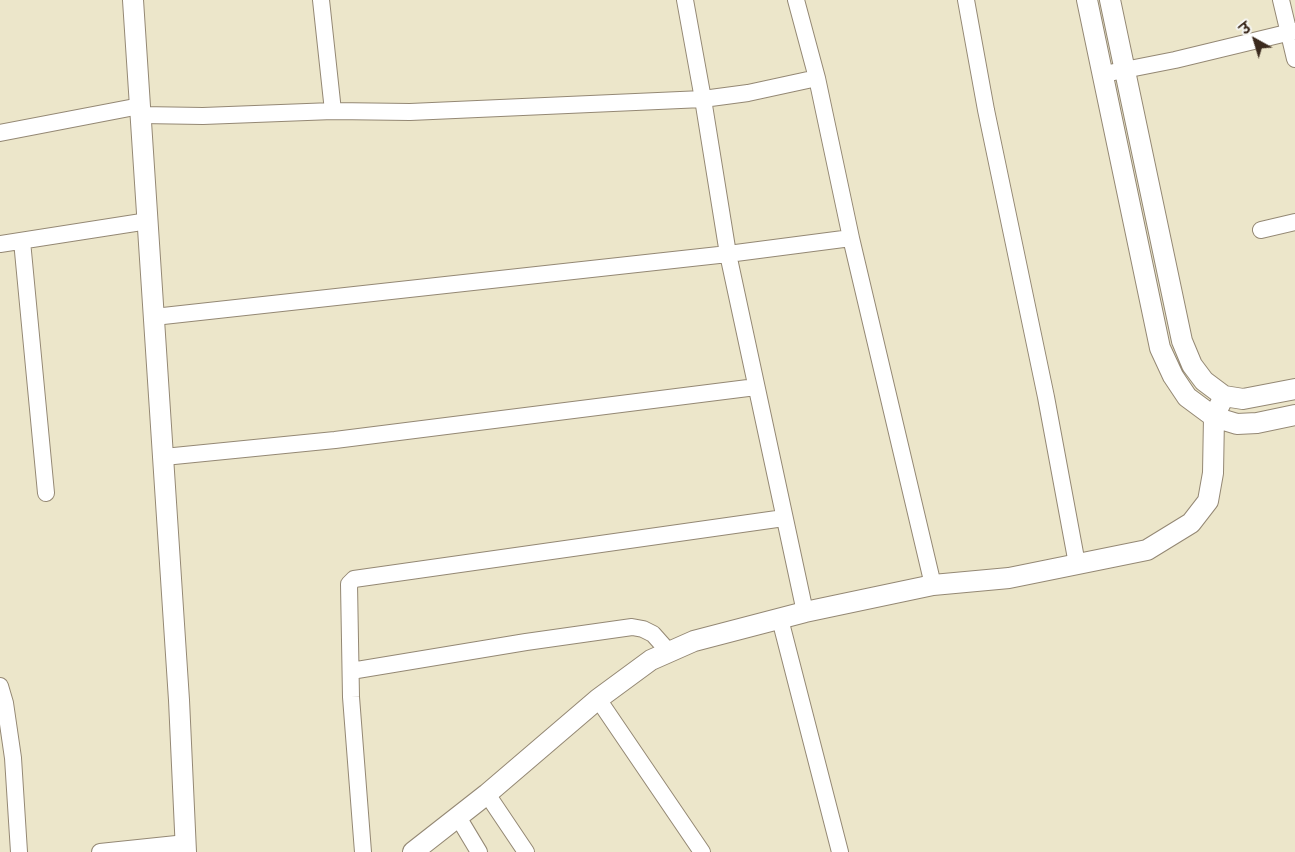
<!DOCTYPE html>
<meta charset="utf-8">
<style>
body{margin:0}
#map{position:relative;width:1295px;height:852px;overflow:hidden;background:#ece6ca;font-family:"Playpen Sans","Playpen Sans Deva",sans-serif}
canvas{display:block}
.north{position:absolute;left:1230px;top:15px;width:50px;height:50px;-webkit-text-stroke:4px #f6f6f2;paint-order:stroke;rotate:321deg;font-size:14px;font-weight:700;line-height:20px;text-align:center;color:#3b2a1e}
.north::after{content:'';display:block;margin:auto;width:18px;height:22px;background:#3b2a1e;clip-path:polygon(50% 0,100% 100%,50% 72%,0 100%)}
</style>
<div id="map">
<canvas width="1295" height="852"></canvas>
<div class="north">उ</div>
</div>
<script>
const c = document.querySelector('canvas').getContext('2d');
c.lineJoin = 'round';
function toPath(rows) {
  const path = new Path2D();
  for (const r of rows) {
    path.moveTo(r[0], r[1]);
    for (let i = 2; i < r.length; i += 2) path.lineTo(r[i], r[i + 1]);
  }
  return path;
}
function trace(path, color, width, dash) {
  c.strokeStyle = color;
  c.lineWidth = width;
  c.lineCap = dash ? 'butt' : 'round';
  c.setLineDash(dash || []);
  c.stroke(path);
}
const minor = toPath([
 [321,0,333,111],
 [685,0,703,99,728,254,805,612],
 [966,0,986,110,1046,397,1077,564],
 [1281,0,1295,59],
 [1104,74,1175,60,1295,31],
 [141,115,203,116,333,111,410,112,703,99,748,93,817,78],
 [0,133,140,106],
 [1261,230,1295,222],
 [851,238,933,585],
 [22,241,46,493],
 [0,244,148,221],
 [154,317,728,254,851,238,817,78,796,0],
 [164,457,335,440,756,387],
 [780,619,840,852],
 [351,671,526,642,632,627,643,629,653,634,669,652],
 [0,686,5,703,13,758,19,852],
 [598,699,702,852],
 [487,794,526,852],
 [458,817,479,852],
 [100,852,186,843],
 [363,852,351,697,349,584,354,579,784,518]
]);
const tertiary = toPath([
 [133,0,179,700,186,852],
 [1087,0,1160,348,1173,376,1187,397,1214,417,1237,424,1257,423,1295,415],
 [1110,0,1182,341,1192,365,1204,381,1224,396,1243,399,1295,389],
 [413,852,487,794,598,699,651,660,694,641,805,612,933,585,1009,578,1147,550,1191,523,1208,501,1213,473,1214,417,1224,396]
]);
trace(minor, '#948874', 18);
trace(tertiary, '#948874', 22);
trace(minor, '#fff', 16);
trace(tertiary, '#fff', 20);
</script>
